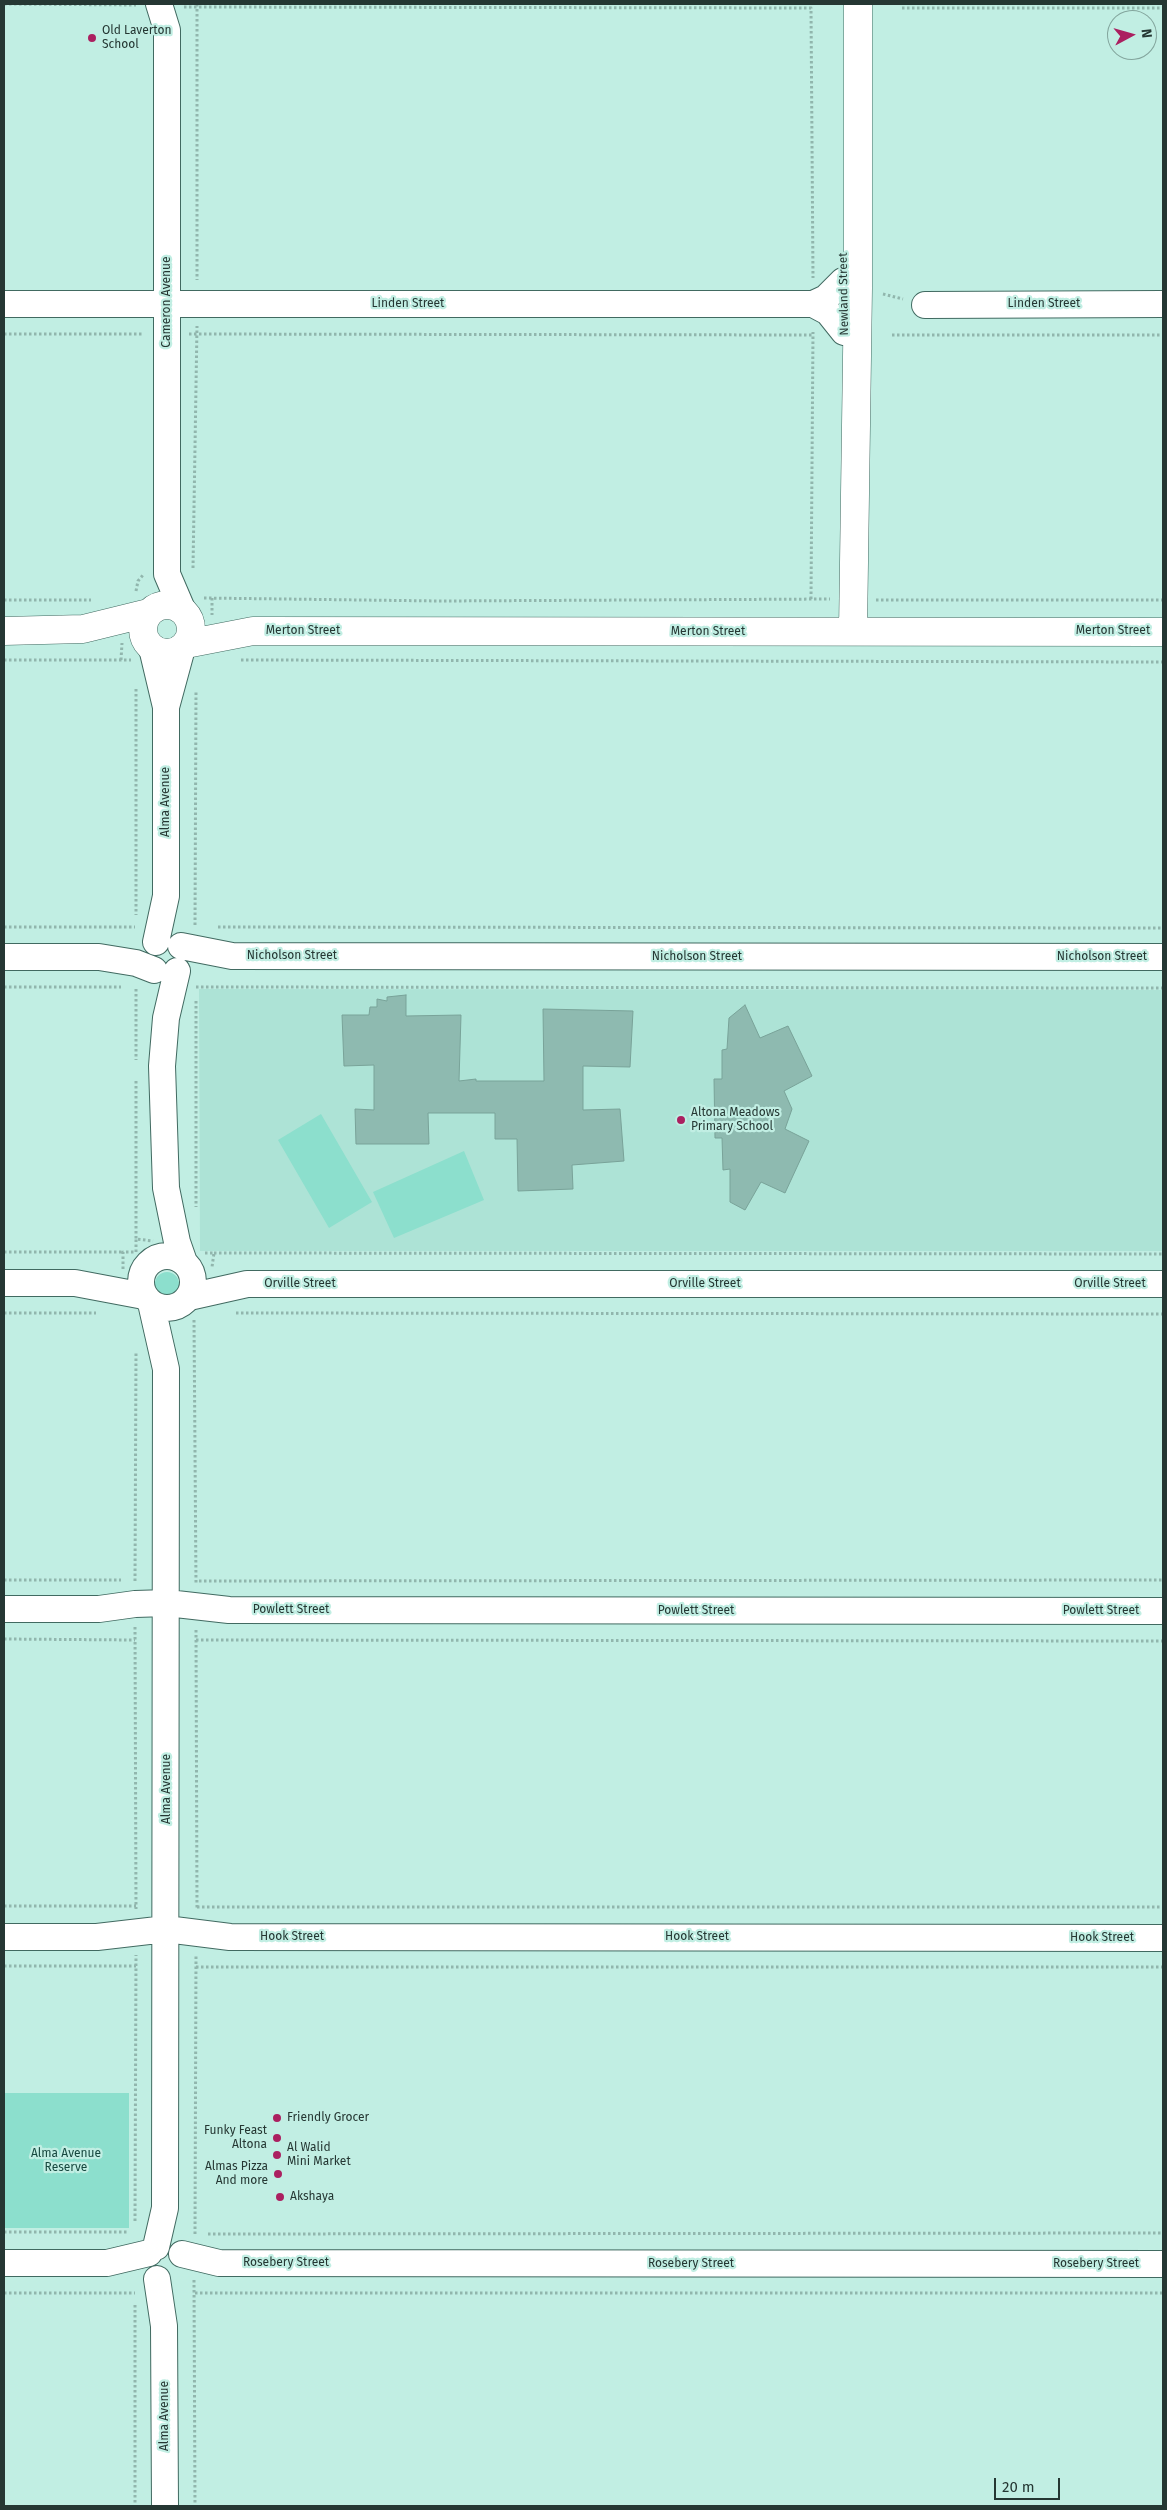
<!DOCTYPE html>
<style>
body{margin:0}
#map{position:relative;width:1167px;height:2510px;overflow:hidden;background:#c1eee3;font-family:"Fira Sans",sans-serif}
canvas{display:block}
.frame{position:absolute;inset:0;border:5px solid #253733;pointer-events:none}
.north{position:absolute;left:1107px;top:10px;width:50px;height:50px;box-sizing:border-box;background:#c1eee3;border:1px solid #83a59d;border-radius:50%;rotate:84deg;font-size:14px;font-weight:700;line-height:20px;text-align:center;color:#253733}
.north::after{content:'';display:block;margin:auto;width:18px;height:22px;background:#ab2060;clip-path:polygon(50% 0,100% 100%,50% 72%,0 100%)}
.scale{position:absolute;left:994px;top:2478px;width:66px;height:22px;box-sizing:border-box;border:2px solid #253733;border-top:0;padding-left:6px;font-size:15px;line-height:18px;white-space:nowrap;color:#253733;-webkit-text-stroke:4px #c1eee3;paint-order:stroke}
</style>
<div id="map">
<canvas width="1167" height="2510"></canvas>
<div class="frame"></div>
<div class="north">N</div>
<div class="scale">20 m</div>
</div>
<script>
const c = document.querySelector('canvas').getContext('2d');
c.lineJoin = 'round';
function fillPath(path, color) {
  c.fillStyle = color;
  c.fill(path, 'evenodd');
}
function toPath(rows) {
  const path = new Path2D();
  for (const r of rows) {
    if (r.length === 3) {
      path.moveTo(r[0] + r[2], r[1]);
      path.arc(r[0], r[1], r[2], 0, 2 * Math.PI);
      continue;
    }
    path.moveTo(r[0], r[1]);
    for (let i = 2; i < r.length; i += 2) path.lineTo(r[i], r[i + 1]);
  }
  return path;
}
function trace(path, color, width, dash) {
  c.strokeStyle = color;
  c.lineWidth = width;
  c.lineCap = dash ? 'butt' : 'round';
  c.setLineDash(dash || []);
  c.stroke(path);
}
function write(font, color, halo, rows, align = 'center') {
  c.font = font + ' "Fira Sans",sans-serif';
  c.lineWidth = 4.5;
  c.setLineDash([]);
  c.textBaseline = 'middle';
  c.strokeStyle = halo;
  c.fillStyle = color;
  for (const [text, x, y, turn = 0] of rows) {
    c.save();
    c.translate(x, y);
    c.rotate((+turn || 0) * Math.PI / 180);
    c.textAlign = isNaN(turn) ? turn : align;
    if (halo) c.strokeText(text, 0, 0);
    c.fillText(text, 0, 0);
    c.restore();
  }
}
const built = toPath([
 [199,989,1163,990,1163,1251,200,1251]
]);
const green = toPath([
 [321,1114,372,1202,329,1228,278,1140],
 [464,1151,484,1200,394,1238,373,1192],
 [167,1284,12],
 [4,2093,129,2093,129,2228,4,2228]
]);
const building = toPath([
 [406,995,406,1016,461,1015,459,1081,476,1079,476,1081,544,1081,543,1009,633,1011,630,1067,583,1066,583,1110,620,1109,624,1161,572,1165,573,1189,518,1191,517,1139,495,1139,495,1113,428,1113,429,1144,356,1144,355,1109,374,1110,374,1065,344,1066,342,1015,369,1015,370,1007,377,1007,377,999,387,1001,387,997,406,995],
 [745,1005,760,1038,788,1026,812,1076,784,1091,792,1109,785,1129,809,1141,785,1193,761,1182,745,1210,730,1202,730,1169,723,1170,722,1138,715,1138,714,1079,722,1079,722,1050,727,1049,729,1018,745,1005]
]);
const path = toPath([
 [4,4,136,5],
 [197,4,197,280],
 [184,7,811,8,813,278],
 [902,8,1163,8],
 [883,294,903,299],
 [4,334,143,334],
 [189,334,813,335],
 [892,335,1163,335],
 [193,568,197,326],
 [136,591,138,581,143,575],
 [204,598,440,601,830,599],
 [212,598,212,615],
 [811,599,813,332],
 [4,600,91,600],
 [876,600,1163,600],
 [4,660,131,660],
 [121,660,122,643],
 [241,660,1163,662],
 [136,689,136,915],
 [195,925,196,691],
 [4,927,135,927],
 [218,927,1163,928],
 [4,987,121,987],
 [196,987,1163,988],
 [136,989,136,1060],
 [196,1001,196,1207],
 [136,1081,136,1239],
 [4,1252,123,1252],
 [205,1253,214,1253,212,1267],
 [214,1253,1163,1254],
 [123,1269,123,1252,136,1252,136,1239,153,1241],
 [4,1313,96,1313],
 [236,1313,1163,1314],
 [194,1320,196,1584],
 [4,1580,121,1580],
 [135,1581,136,1352],
 [199,1581,1163,1580],
 [135,1627,136,1909],
 [196,1630,197,1909],
 [4,1639,135,1640],
 [196,1640,1163,1641],
 [4,1906,136,1906],
 [197,1907,1163,1907],
 [4,1966,136,1966],
 [196,1967,1163,1967],
 [135,2221,136,1955],
 [4,2232,128,2232],
 [195,2234,196,1955],
 [208,2234,1163,2233],
 [194,2280,195,2506],
 [4,2293,135,2293],
 [195,2293,1163,2293],
 [135,2305,135,2506]
]);
const street = toPath([
 [159,4,167,30,167,574,182,609],
 [4,304,813,304,826,298,843,281],
 [813,304,828,312,844,332],
 [925,305,1163,304],
 [152,648,166,707],
 [156,942,166,896,166,707,182,648],
 [181,946,232,956,1163,957],
 [4,957,99,957,136,963,154,970],
 [177,971,166,1018,162,1066,166,1188,177,1242,184,1262],
 [167,1282,26],
 [4,1283,75,1283,144,1296],
 [189,1297,247,1284,1163,1284],
 [151,1303,166,1369,165,2208,156,2247],
 [4,1609,99,1609,135,1604,167,1603,229,1610,1163,1611],
 [4,1937,97,1937,166,1929,230,1937,1163,1938],
 [182,2254,219,2263,1163,2264],
 [4,2263,107,2263,149,2253],
 [157,2279,164,2326,165,2506]
]);
const secondary = toPath([
 [167,629,24],
 [4,631,83,629,148,613],
 [853,631,858,288,858,4],
 [186,644,253,631,1163,632]
]);
const markers = [
 [92,38,5,"#ab2060"],
 [681,1120,5,"#ab2060"],
 [277,2118,5,"#ab2060"],
 [277,2138,5,"#ab2060"],
 [277,2155,5,"#ab2060"],
 [278,2174,5,"#ab2060"],
 [280,2197,5,"#ab2060"]
];
const poiNames = [
 ["Old Laverton",102,31],
 ["School",102,45],
 ["Altona Meadows",691,1113],
 ["Primary School",691,1127],
 ["Friendly Grocer",287,2118],
 ["Funky Feast",267,2131,"right"],
 ["Altona",267,2145,"right"],
 ["Al Walid",287,2148],
 ["Mini Market",287,2162],
 ["Almas Pizza",268,2167,"right"],
 ["And more",268,2181,"right"],
 ["Akshaya",290,2197]
];
const streetNames = [
 ["Newland Street",844,294,-91],
 ["Cameron Avenue",167,302,-90],
 ["Linden Street",408,304],
 ["Linden Street",1044,304],
 ["Merton Street",303,631],
 ["Merton Street",1113,631],
 ["Merton Street",708,632],
 ["Alma Avenue",166,802,-90],
 ["Nicholson Street",292,956],
 ["Nicholson Street",697,957],
 ["Nicholson Street",1102,957],
 ["Orville Street",300,1284],
 ["Orville Street",705,1284],
 ["Orville Street",1110,1284],
 ["Powlett Street",291,1610],
 ["Powlett Street",696,1611],
 ["Powlett Street",1101,1611],
 ["Alma Avenue",167,1789,-90],
 ["Hook Street",292,1937],
 ["Hook Street",697,1937],
 ["Hook Street",1102,1938],
 ["Rosebery Street",286,2263],
 ["Rosebery Street",691,2264],
 ["Rosebery Street",1096,2264],
 ["Alma Avenue",165,2416,-90]
];
const parkNames = [
 ["Alma Avenue",66,2154],
 ["Reserve",66,2168]
];
fillPath(built, '#ade3d6');
fillPath(green, '#8cdfcd');
fillPath(building, '#8ebab0');
trace(building, '#79a399', 1);
trace(street, '#416a61', 28);
trace(secondary, '#416a61', 29);
trace(path, '#91b6ad', 3, [2.5, 2.5]);
trace(street, '#fff', 26);
trace(secondary, '#fff', 28);
for (const [x, y, r, color] of markers) {
  const dot = new Path2D();
  dot.arc(x, y, r, 0, 2 * Math.PI);
  c.fillStyle = color;
  c.fill(dot);
  trace(dot, '#c1eee3', 2);
}
write('12px', '#253733', '#c1eee3', poiNames, 'left');
write('12px', '#253733', '#c1eee3', streetNames);
write('12px', '#17483f', '#c1eee3', parkNames);
</script>
